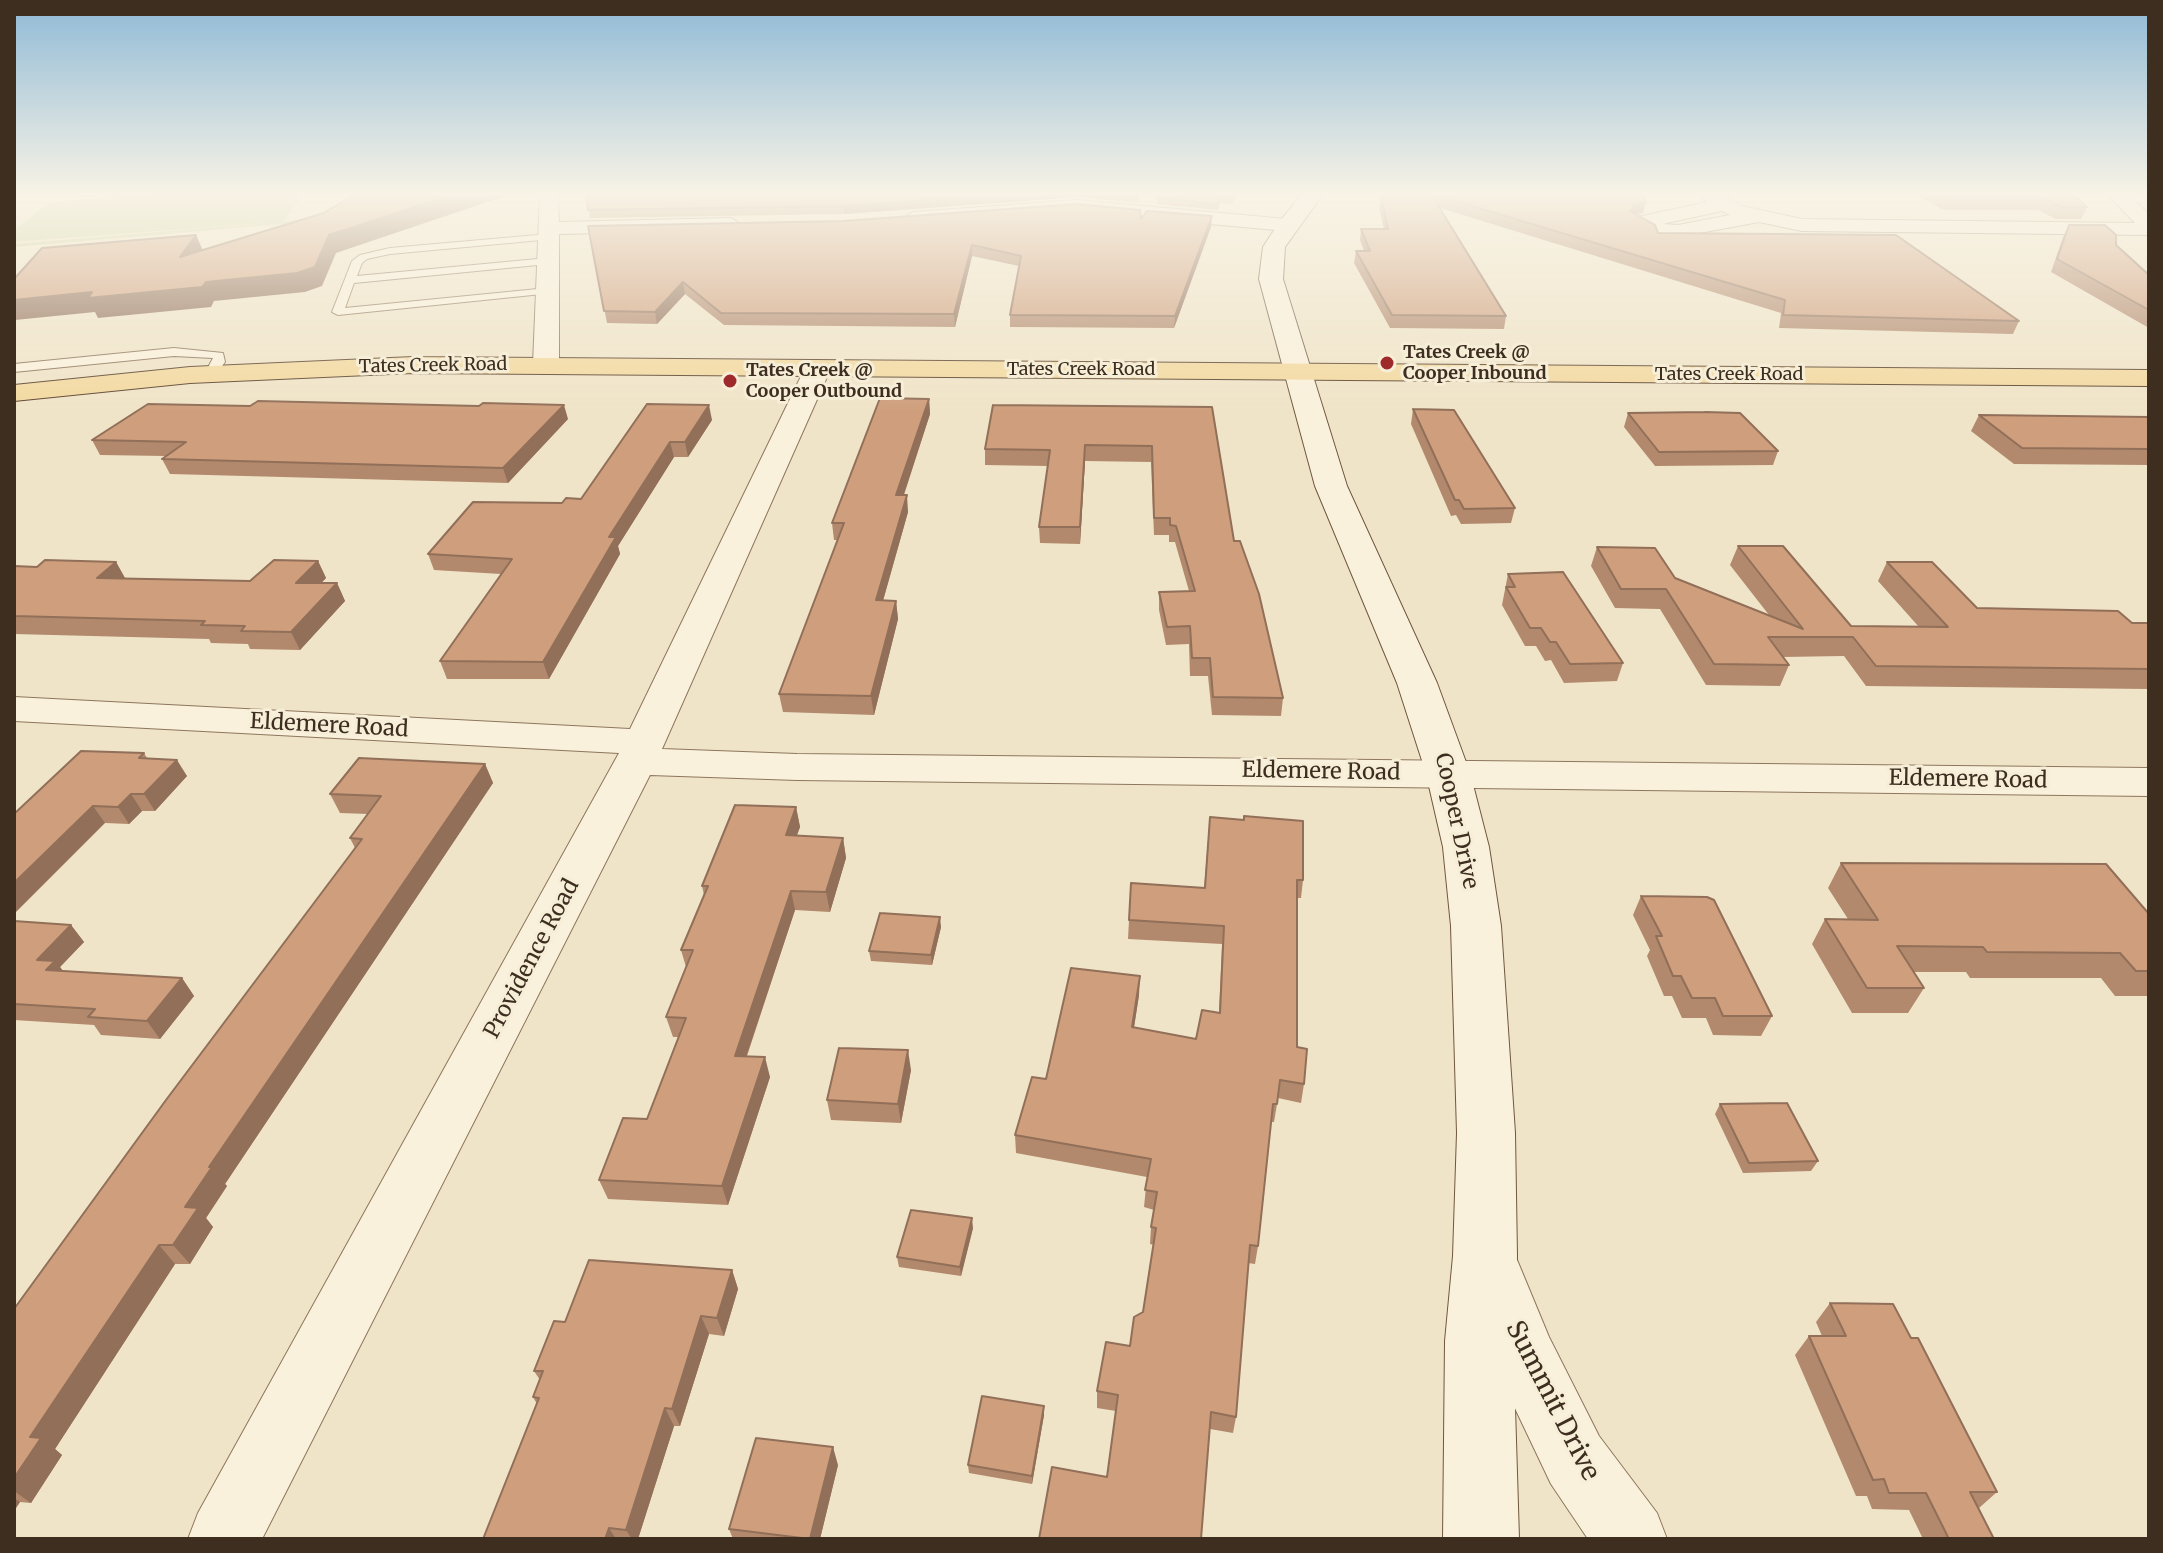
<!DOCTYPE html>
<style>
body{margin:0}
#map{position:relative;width:2163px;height:1553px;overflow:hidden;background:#f0e4c8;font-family:Merriweather,serif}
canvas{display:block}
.frame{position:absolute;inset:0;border:16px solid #3d2e20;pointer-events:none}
</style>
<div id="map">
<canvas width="2163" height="1553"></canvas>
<div class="frame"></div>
</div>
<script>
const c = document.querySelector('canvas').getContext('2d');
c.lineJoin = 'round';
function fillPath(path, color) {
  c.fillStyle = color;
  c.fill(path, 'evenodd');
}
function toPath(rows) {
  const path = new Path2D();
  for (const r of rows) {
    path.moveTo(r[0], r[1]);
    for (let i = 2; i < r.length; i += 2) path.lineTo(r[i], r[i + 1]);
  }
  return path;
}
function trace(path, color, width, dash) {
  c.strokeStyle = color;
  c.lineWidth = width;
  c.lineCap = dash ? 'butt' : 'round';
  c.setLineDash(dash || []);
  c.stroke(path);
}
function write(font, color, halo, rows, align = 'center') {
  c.font = font + ' Merriweather,serif';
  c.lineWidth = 6;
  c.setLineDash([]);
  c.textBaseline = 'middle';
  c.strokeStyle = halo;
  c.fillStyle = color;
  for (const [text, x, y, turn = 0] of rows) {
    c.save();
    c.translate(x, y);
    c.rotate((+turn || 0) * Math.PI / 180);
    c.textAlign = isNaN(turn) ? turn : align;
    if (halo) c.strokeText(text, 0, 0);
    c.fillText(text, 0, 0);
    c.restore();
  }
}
const green = toPath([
 [157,194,304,194,283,222,322,215,371,194,306,222,14,247,14,244,265,223,14,242,14,230,50,202]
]);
const lane = toPath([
 [549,234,552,239,390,254,367,259,362,263,357,276,548,258,553,261,548,264,354,283,345,308,548,288,553,291,552,293,338,315,332,312,352,261,360,255,390,248,549,234],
 [174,348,223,353,225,362,215,376,211,377,205,373,213,358,174,356,14,372,14,364,174,348]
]);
const street = toPath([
 [540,194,558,194,559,222,731,218,741,224,731,230,559,234,559,364,555,369,546,372,537,369,533,364,540,194],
 [1698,194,1721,194,1742,206,1802,219,2135,223,2107,194,2127,194,2149,214,2149,235,1802,231,1759,222,1678,237,1647,233,1630,222,1633,218,1707,202,1698,194],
 [1722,211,1730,215,1678,225,1662,224,1722,211],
 [1077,200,1287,219,1297,225,1287,231,1077,212,913,224,903,218,913,212,1077,200],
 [818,360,827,363,831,368,662,749,797,754,2149,768,2149,796,797,780,650,775,262,1539,188,1539,198,1513,619,753,14,721,14,697,630,729,805,368,809,363,818,360],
 [1493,1247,1515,1255,1549,1337,1599,1436,1657,1513,1667,1539,1588,1539,1551,1484,1502,1381,1462,1276,1471,1255,1493,1247]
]);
const secondary = toPath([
 [1302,194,1323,194,1285,247,1283,279,1347,486,1437,683,1470,773,1489,847,1501,926,1515,1133,1517,1256,1513,1341,1519,1539,1443,1539,1445,1341,1453,1256,1457,1133,1451,926,1443,847,1426,773,1397,683,1315,486,1259,279,1263,247,1280,221,1302,194]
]);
const primary = toPath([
 [413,357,2149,370,2149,386,413,373,190,383,14,401,14,385,190,367,413,357]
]);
const wall = toPath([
 [586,194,1139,194,1139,203,1077,197,844,214,590,218],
 [1237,194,1232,204,1220,203,1218,210,1157,204,1157,198],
 [1382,194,1643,194,1643,213,1636,214,1658,233,2019,321,2013,334,1779,328,1781,313,1440,208,1506,316,1504,329,1390,328,1354,263,1356,251,1364,251,1360,240,1361,229,1384,229,1379,207],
 [1915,194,2073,194,2087,207,2081,219,2056,219,2038,210,1943,210],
 [1141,219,1211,227,1174,328,1010,327,1010,315,1019,266,972,256,955,327,724,325,685,294,657,324,607,323,588,226],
 [2069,225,2149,275,2149,328,2051,272,2063,237],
 [929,399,930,414,904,495,908,512,883,601,896,601,898,619,874,715,783,712,779,694,838,540,834,540,832,523],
 [647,404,712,420,688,457,674,457,618,546,620,554,549,679,447,679,440,661,501,574,434,570,428,554,562,503,581,499],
 [1212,407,1234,541,1283,698,1281,716,1212,715,1208,676,1190,676,1189,644,1166,645,1159,610,1159,592,1189,591,1175,542,1169,542,1169,535,1154,535,1151,462,1085,461,1080,544,1040,543,1039,527,1048,466,985,465,985,449],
 [1413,409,1515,508,1511,523,1461,524,1456,515,1451,516,1411,424],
 [1628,413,1778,451,1773,465,1655,466,1624,427],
 [1979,415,2149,417,2149,465,2014,464,1971,431],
 [568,419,508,483,170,474,162,459,166,456,100,455,92,440],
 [1738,546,1851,626,1919,627,1878,581,1887,562,1977,608,2132,623,2149,623,2149,689,1866,686,1844,656,1782,657,1789,665,1780,686,1706,685,1660,609,1615,608,1591,566,1597,547,1769,615,1730,565],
 [318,561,326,578,321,583,337,583,345,601,300,650,250,649,248,644,211,643,209,639,14,634,14,566,37,567,116,562,125,578,250,581],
 [1508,574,1623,663,1617,681,1564,683,1551,660,1545,661,1536,646,1525,646,1502,605],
 [144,753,147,758,187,776,155,811,142,811,129,824,105,823,14,814],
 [485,764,493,783,225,1184,227,1186,206,1218,213,1227,190,1264,175,1264,55,1449,62,1455,31,1503,20,1502,14,1511,14,1309,355,848,350,838,368,814,340,813,330,794],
 [796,807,800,827,796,836,843,838,846,858,830,912,795,910,747,1056,770,1077,728,1205,608,1199,599,1180,647,1119,678,1037,673,1037,666,1017,686,967,681,950,704,895,702,886],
 [1210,817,1303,880,1301,898,1297,898,1297,1047,1304,1084,1301,1103,1278,1098,1274,1122,1271,1122,1258,1246,1255,1264,1248,1263,1236,1417,1233,1433,1210,1429,1107,1477,1116,1411,1097,1408,1097,1391,1130,1346,1143,1312,1154,1245,1150,1244,1151,1227,1154,1210,1144,1207,1147,1177,1016,1153,1015,1135,1046,1079,1139,995,1134,1028,1196,1039,1219,1012,1222,944,1128,939,1131,883,1204,888],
 [1841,863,2149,914,2149,996,2115,996,2101,978,1970,978,1966,972,1913,972,1924,988,1908,1013,1852,1013,1812,944,1825,919,1848,919,1828,888],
 [1641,896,1772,1016,1761,1036,1713,1035,1706,1018,1682,1018,1672,996,1664,996,1647,956,1650,950,1633,915],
 [14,921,71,925,84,942,60,967,63,971,182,978,194,996,160,1039,101,1035,94,1025,14,1020],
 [941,927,932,965,871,961,869,951],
 [911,1070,901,1123,831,1120,827,1100],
 [1720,1104,1818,1161,1811,1171,1743,1173,1715,1114],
 [973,1228,961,1276,899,1267,897,1257],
 [732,1270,738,1289,724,1336,709,1334,680,1426,674,1426,638,1539,483,1539,537,1404,533,1397,540,1380,534,1371,565,1322],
 [1830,1303,1911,1338,1997,1492,1979,1508,1994,1539,1923,1539,1909,1510,1872,1509,1867,1496,1856,1496,1795,1355,1809,1336,1822,1336,1816,1322],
 [1044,1406,1044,1415,1032,1484,969,1473,968,1465],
 [838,1465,820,1539,733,1539,729,1529]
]);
const shadedWall = toPath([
 [455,194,511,194,336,253,322,286,305,292,214,301,211,307,98,318,95,312,15,320,14,319,14,287,206,282,329,235],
 [1008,194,1077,194,1077,197,844,214,843,206],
 [1646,202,1643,213,1632,215,1630,211,1635,204],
 [1212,216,1211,227,1174,328,1175,316],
 [196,235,204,253,180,257],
 [972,245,972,256,955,327,954,314],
 [683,282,685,294,657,324,655,312],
 [929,399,930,414,898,512,896,495],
 [564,405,568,419,508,483,503,468],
 [709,405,712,420,688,457,685,442],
 [670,442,674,457,618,546,620,554,549,679,543,662,609,537],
 [1085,445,1085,461,1080,544,1080,527],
 [907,495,908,512,878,618,876,600],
 [318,561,326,578,305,600,296,583],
 [116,562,126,580,97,578],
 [337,583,345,601,300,650,291,632],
 [896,601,898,619,874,715,871,696],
 [177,760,187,776,155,811,144,794],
 [485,764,493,783,225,1184,227,1186,206,1218,213,1227,190,1264,173,1245,185,1207,209,1167],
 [131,794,142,811,129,824,118,807],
 [93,806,105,823,14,914,14,883],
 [796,807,800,827,790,855,786,835],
 [843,838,846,858,830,912,826,892],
 [791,891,795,910,740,1075,735,1056],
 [940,917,941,927,932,965,931,955],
 [71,925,84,942,60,967,68,978,60,988,37,960],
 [1140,976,1139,995,1131,1046,1132,1027],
 [182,978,194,996,160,1039,147,1021],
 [908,1050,911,1070,901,1123,898,1104],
 [765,1057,770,1077,728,1205,722,1186],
 [972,1218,973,1228,961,1276,960,1267],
 [159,1245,175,1264,55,1449,62,1455,31,1503,14,1491,14,1478,30,1437],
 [732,1270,738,1289,724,1336,717,1318],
 [701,1316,709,1334,680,1426,672,1409],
 [1044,1406,1044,1415,1032,1484,1032,1476],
 [665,1408,674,1426,638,1539,632,1539,626,1530],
 [833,1447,838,1465,820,1539,810,1539],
 [14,1498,20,1502,14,1511],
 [609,1528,616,1539,605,1539]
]);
const building = toPath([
 [355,194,455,194,329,235,315,267,297,273,206,282,202,287,88,298,92,292,14,300,14,279,42,248,196,235,180,257,324,213,355,194],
 [586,194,1008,194,843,206,588,210,586,194],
 [1160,194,1234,194,1232,198,1221,197,1218,204,1157,198,1160,194],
 [1385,194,1431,194,1506,316,1392,315,1356,251,1370,251,1361,229,1388,229,1381,196,1386,196,1385,194],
 [1432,194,1643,194,1646,202,1635,204,1630,211,1655,225,1658,233,1896,235,2019,321,1783,315,1785,300,1432,194],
 [1940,194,2073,194,2087,207,2061,207,2044,198,1948,198,1940,194],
 [1077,204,1140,210,1141,219,1147,211,1212,216,1175,316,1010,315,1021,256,972,245,954,314,721,313,683,282,655,312,604,311,588,226,843,221,1077,204],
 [2069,225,2105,225,2116,235,2116,245,2149,275,2149,310,2057,259,2069,225],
 [880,398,929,399,896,495,907,495,876,600,896,601,871,696,779,694,844,523,832,523,880,398],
 [258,401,479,406,483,403,564,405,503,468,162,459,186,442,92,440,148,404,250,406,258,401],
 [647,404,709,405,685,442,670,442,609,537,616,537,543,662,440,661,512,559,428,554,473,502,562,503,566,498,581,499,647,404],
 [993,405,1212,407,1234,541,1240,541,1259,594,1283,698,1213,697,1210,658,1192,658,1190,626,1167,627,1159,592,1195,591,1176,526,1170,525,1170,518,1154,518,1152,446,1085,445,1080,527,1039,527,1050,450,985,449,993,405],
 [1413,409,1454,410,1515,508,1464,509,1459,500,1455,500,1413,409],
 [1705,412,1740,413,1778,451,1659,452,1628,413,1705,412],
 [1979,415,2149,417,2149,449,2022,448,1979,415],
 [1738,546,1783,546,1851,626,1948,627,1887,562,1932,562,1977,608,2118,611,2132,623,2149,623,2149,669,1876,666,1853,637,1768,637,1789,665,1714,664,1666,589,1621,589,1597,547,1655,548,1675,578,1803,629,1738,546],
 [45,560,116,562,97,578,250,581,274,560,318,561,296,583,337,583,291,632,241,631,245,626,201,625,205,621,14,616,14,566,37,567,45,560],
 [1563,572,1623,663,1570,664,1556,642,1550,642,1541,628,1530,628,1506,587,1515,587,1508,574,1563,572],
 [81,751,144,753,139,758,177,760,144,794,131,794,118,807,93,806,14,883,14,814,81,751],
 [359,758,485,764,209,1167,212,1167,185,1207,198,1208,173,1245,159,1245,30,1437,41,1438,14,1478,14,1309,166,1100,362,839,350,838,381,796,330,794,359,758],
 [735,805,796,807,786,835,843,838,826,892,791,891,735,1056,765,1057,722,1186,599,1180,623,1118,647,1119,686,1018,666,1017,693,950,681,950,708,886,702,886,735,805],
 [1244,816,1303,821,1303,880,1297,880,1297,1047,1307,1049,1304,1084,1280,1080,1277,1104,1273,1104,1258,1246,1250,1245,1236,1417,1211,1412,1201,1539,1039,1539,1052,1467,1107,1477,1118,1395,1097,1391,1106,1342,1130,1346,1134,1317,1143,1312,1156,1228,1151,1227,1157,1192,1145,1190,1151,1159,1015,1135,1032,1077,1046,1079,1071,968,1140,976,1132,1027,1196,1039,1202,1010,1220,1013,1224,926,1129,920,1131,883,1205,888,1210,817,1244,820,1244,816],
 [1841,863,2106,864,2149,914,2149,971,2136,971,2120,953,1987,952,1983,947,1897,946,1924,988,1867,988,1825,919,1878,920,1841,863],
 [1641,896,1707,897,1714,900,1772,1016,1723,1016,1715,998,1692,998,1681,976,1673,976,1656,936,1662,936,1641,896],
 [880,913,940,917,931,955,869,951,880,913],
 [14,921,71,925,37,960,55,961,46,970,182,978,147,1021,88,1017,95,1009,14,1004,14,921],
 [839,1048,908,1050,898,1104,827,1100,839,1048],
 [1787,1103,1818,1161,1749,1163,1720,1104,1787,1103],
 [911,1210,972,1218,960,1267,897,1257,911,1210],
 [589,1260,732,1270,717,1318,701,1316,672,1409,665,1408,626,1530,609,1528,605,1539,483,1539,539,1398,533,1397,543,1371,534,1371,554,1321,565,1322,589,1260],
 [1830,1303,1893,1304,1911,1338,1918,1338,1997,1492,1970,1492,1994,1539,1949,1539,1926,1493,1889,1493,1884,1479,1873,1480,1809,1336,1846,1336,1830,1303],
 [982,1396,1044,1406,1032,1476,968,1465,982,1396],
 [756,1438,833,1447,810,1539,729,1529,756,1438]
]);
const markers = [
 [1387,363,8,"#9e2a2b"],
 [730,381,8,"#9e2a2b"]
];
const farPoinames = [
 ["Tates Creek @",1403,353],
 ["Cooper Inbound",1403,374],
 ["Tates Creek @",746,371],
 ["Cooper Outbound",746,392]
];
const farStreetnames = [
 ["Tates Creek Road",433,366,-1],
 ["Tates Creek Road",1081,370],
 ["Tates Creek Road",1729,375]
];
const streetNames = [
 ["Eldemere Road",329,726,3],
 ["Eldemere Road",1321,772,1],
 ["Eldemere Road",1968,780,1],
 ["Cooper Drive",1456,821,78],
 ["Providence Road",532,959,-62]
];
const nearStreetnames = [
 ["Summit Drive",1552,1401,63]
];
fillPath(green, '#c9cf9b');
trace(lane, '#8d765c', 2);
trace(street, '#8d765c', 2);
trace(secondary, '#6f573f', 2);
trace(primary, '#5b4430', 2);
fillPath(lane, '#faf1dc');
fillPath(street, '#faf1dc');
fillPath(secondary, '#faf1dc');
fillPath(primary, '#f3d9a0');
fillPath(wall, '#b2896c');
fillPath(shadedWall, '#916f58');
fillPath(building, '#cf9f7d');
trace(building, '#916f58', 2);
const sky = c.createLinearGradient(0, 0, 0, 412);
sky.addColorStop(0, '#8fbad6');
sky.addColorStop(0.47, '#f8f3e6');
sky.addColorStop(1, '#f8f3e600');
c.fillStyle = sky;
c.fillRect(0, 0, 2163, 412);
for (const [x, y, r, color] of markers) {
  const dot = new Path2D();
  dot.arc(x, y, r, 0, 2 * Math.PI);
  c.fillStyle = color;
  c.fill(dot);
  trace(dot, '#f7eed8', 3);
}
write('bold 18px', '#3d2e20', '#f7eed8', farPoinames, 'left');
write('18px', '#3d2e20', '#f7eed8', farStreetnames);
write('22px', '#3d2e20', '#f7eed8', streetNames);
write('26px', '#3d2e20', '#f7eed8', nearStreetnames);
</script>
